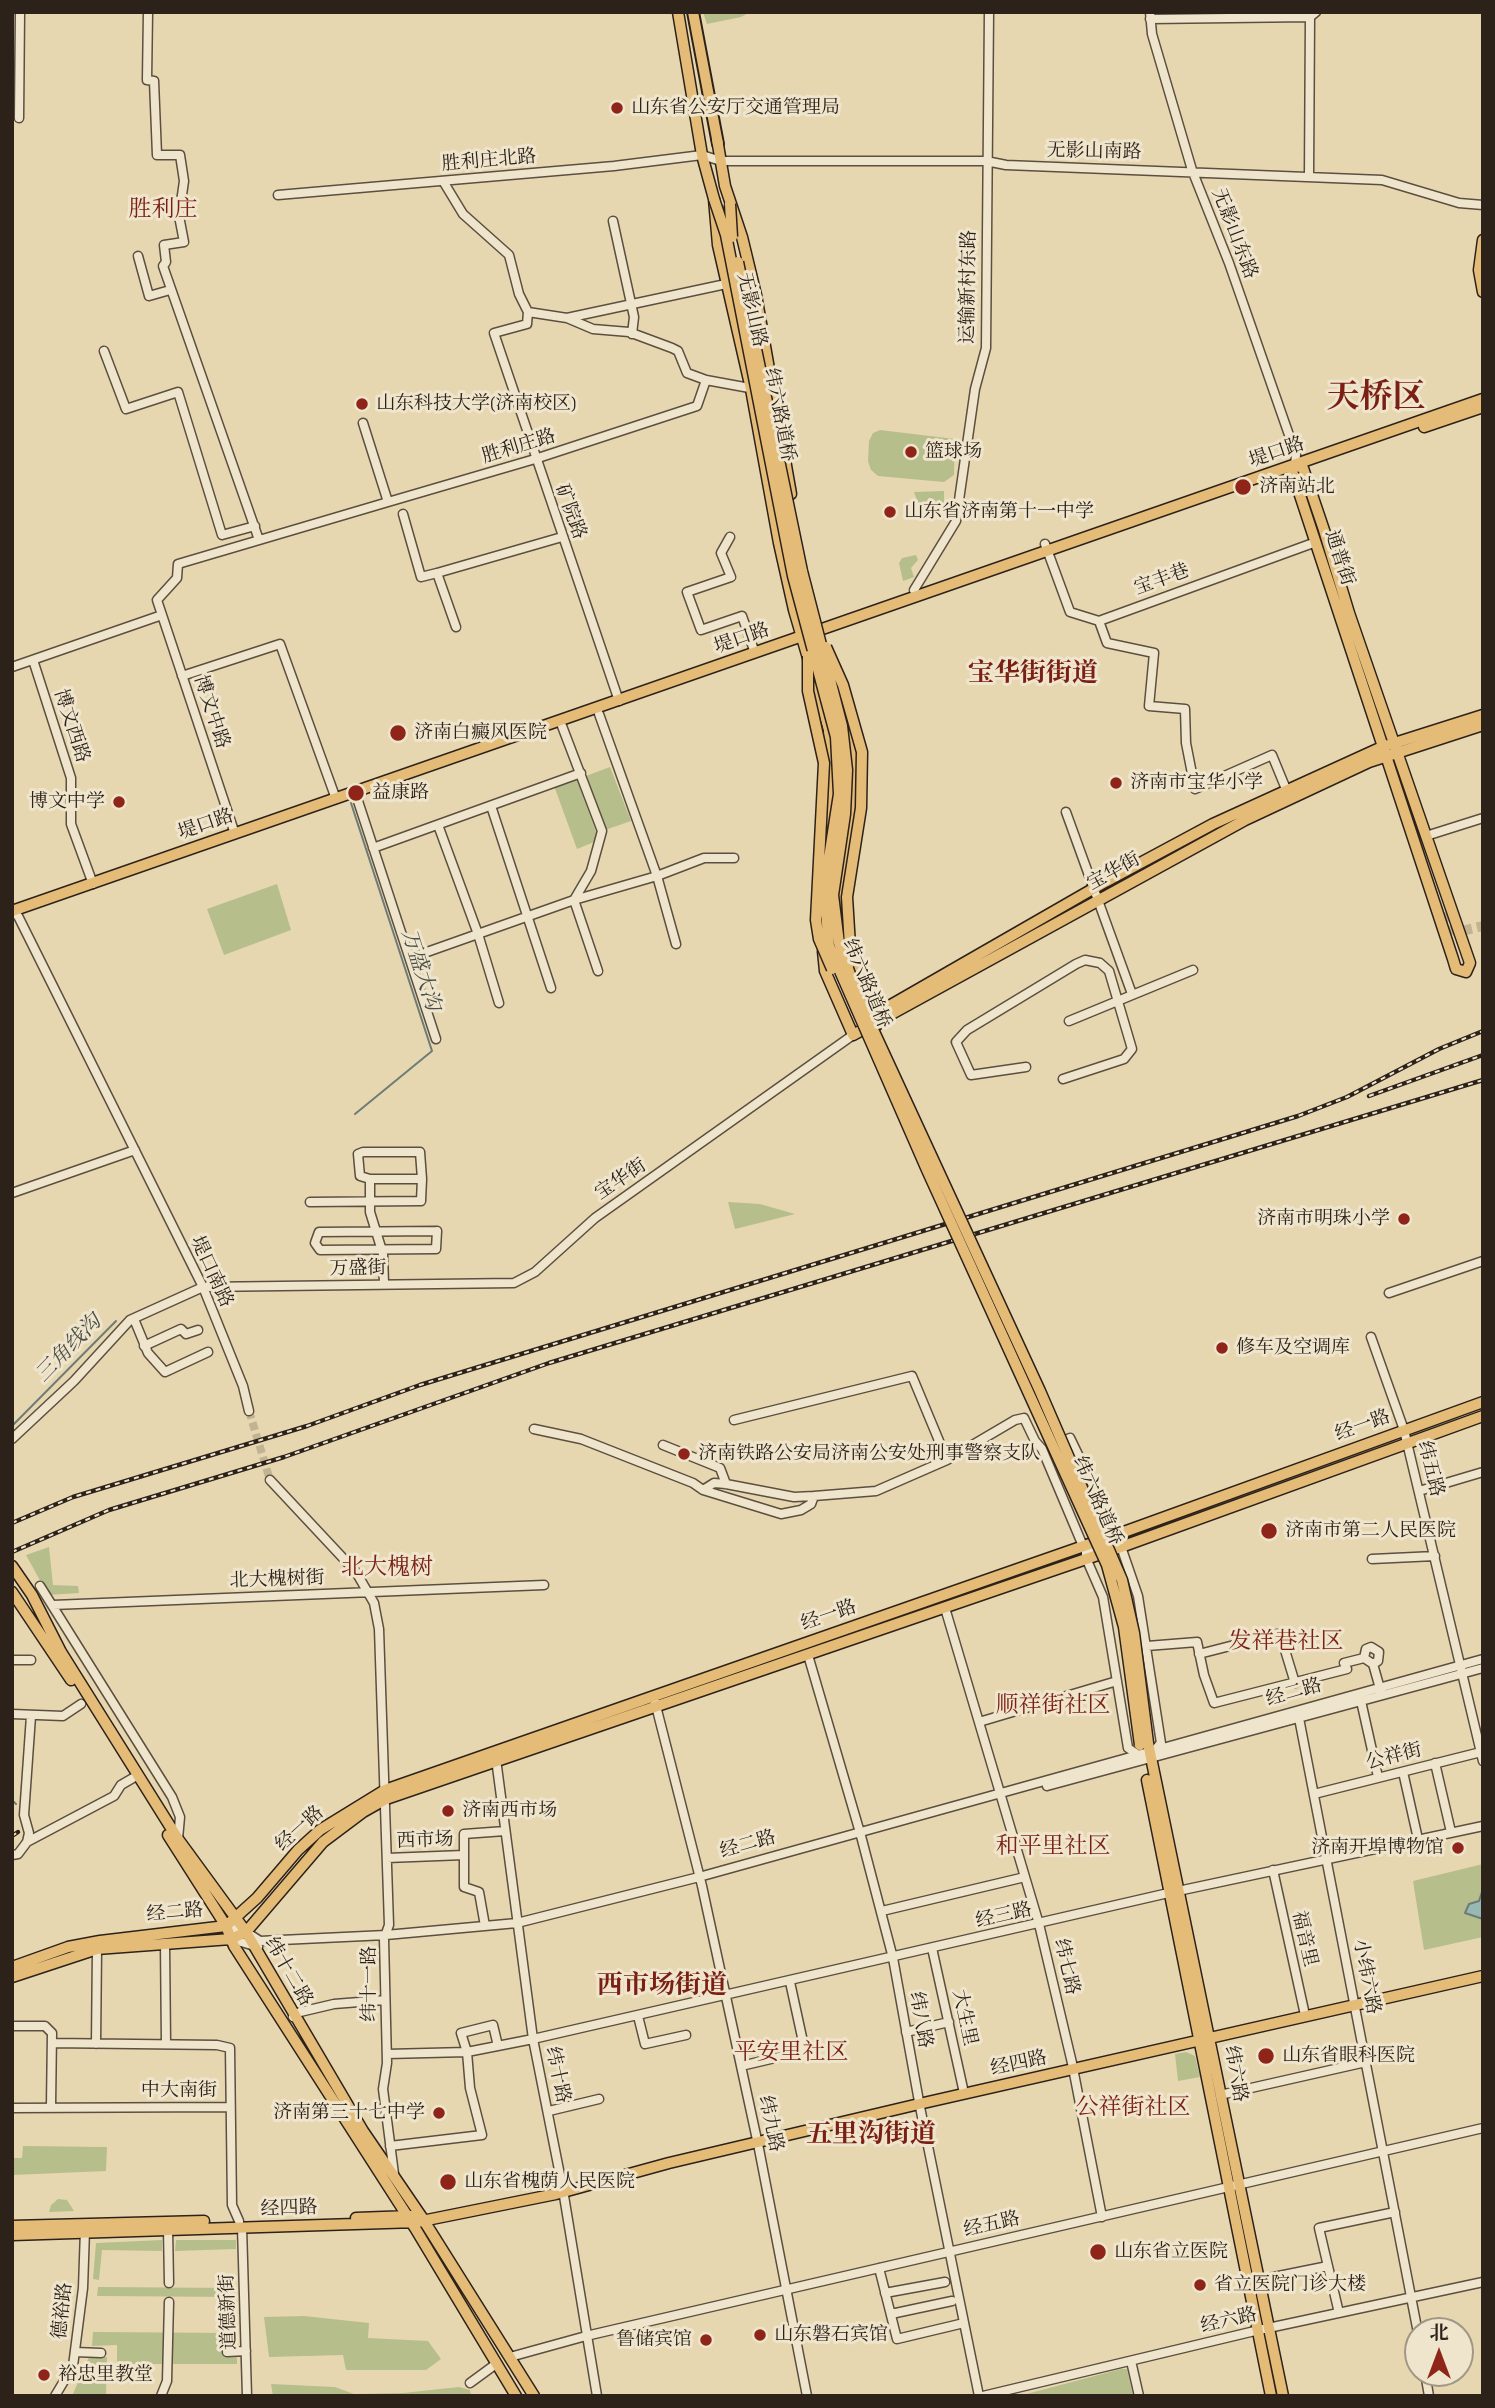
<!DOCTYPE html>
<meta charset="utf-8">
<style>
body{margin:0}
#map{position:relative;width:1495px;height:2408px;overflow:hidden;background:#e7d7b1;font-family:Alegreya,"Noto Serif SC",serif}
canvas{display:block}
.frame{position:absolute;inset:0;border:14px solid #2d221a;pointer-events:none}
.north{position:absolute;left:1404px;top:2317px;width:70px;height:70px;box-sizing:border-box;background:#efe5cc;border:2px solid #a19785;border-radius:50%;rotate:0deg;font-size:19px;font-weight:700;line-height:28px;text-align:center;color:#2d221a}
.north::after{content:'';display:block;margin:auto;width:24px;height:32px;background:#8f2418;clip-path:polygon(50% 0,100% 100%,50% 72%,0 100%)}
</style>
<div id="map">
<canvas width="1495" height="2408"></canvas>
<div class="frame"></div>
<div class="north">北</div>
</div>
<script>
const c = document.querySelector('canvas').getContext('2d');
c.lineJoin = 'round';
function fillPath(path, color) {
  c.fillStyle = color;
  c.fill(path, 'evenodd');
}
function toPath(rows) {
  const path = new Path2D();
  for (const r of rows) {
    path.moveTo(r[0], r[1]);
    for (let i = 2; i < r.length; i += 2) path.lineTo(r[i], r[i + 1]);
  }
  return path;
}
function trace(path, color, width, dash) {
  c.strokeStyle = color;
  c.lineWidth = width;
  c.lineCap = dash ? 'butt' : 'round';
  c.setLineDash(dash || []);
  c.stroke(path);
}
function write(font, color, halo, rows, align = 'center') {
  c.font = font + ' Alegreya,"Noto Serif SC",serif';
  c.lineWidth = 6;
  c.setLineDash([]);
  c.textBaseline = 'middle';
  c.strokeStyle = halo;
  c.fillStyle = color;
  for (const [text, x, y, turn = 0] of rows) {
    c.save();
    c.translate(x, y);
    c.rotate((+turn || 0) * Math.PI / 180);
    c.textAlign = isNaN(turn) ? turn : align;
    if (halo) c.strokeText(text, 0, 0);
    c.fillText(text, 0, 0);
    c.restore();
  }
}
const green = toPath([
 [703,12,750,12,741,17,707,24],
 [880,430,955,439,954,475,944,482,878,476,871,470,868,461,869,441,873,433],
 [944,491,944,505,919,506,914,492],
 [916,555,918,560,911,568,914,577,903,581,899,563,902,558],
 [610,767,631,821,605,830,586,776],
 [575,775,599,840,577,849,553,783],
 [277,884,291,930,224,955,207,909],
 [728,1202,760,1204,795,1214,735,1229],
 [49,1547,53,1585,78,1586,79,1593,48,1595,26,1555],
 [1483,1864,1483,1937,1424,1950,1413,1881],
 [1186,2052,1195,2056,1200,2077,1178,2081,1175,2054],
 [23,2146,107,2147,106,2171,12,2175,12,2158,22,2158],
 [58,2199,67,2200,74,2211,49,2212,51,2205],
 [162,2240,162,2251,102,2250,99,2280,93,2279,96,2243],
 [176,2240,236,2240,236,2249,175,2251],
 [98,2287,235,2288,235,2297,97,2296],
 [304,2316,369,2323,368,2338,428,2341,441,2359,426,2370,346,2370,343,2355,269,2357,264,2317],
 [93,2332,237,2333,237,2364,117,2364,117,2345,92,2346],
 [89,2357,107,2357,106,2395,160,2395,72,2396],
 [1121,2369,1127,2369,1133,2396,1019,2396],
 [271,2384,335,2387,354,2394,403,2393,459,2387,470,2390,471,2396,273,2396]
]);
const water = toPath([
 [1483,1889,1483,1919,1465,1913,1469,1904,1479,1901,1483,1889]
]);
const stream = toPath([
 [939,556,952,534],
 [351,803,432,1051,355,1114],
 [12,1426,116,1321],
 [12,1800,16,1804]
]);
const minorTunnel = toPath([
 [249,1411,270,1480]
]);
const majorTunnel = toPath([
 [1443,913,1446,923,1457,932,1483,926]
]);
const minor = toPath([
 [148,12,147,80,154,81,157,155,180,155,184,181,179,216,184,242,164,245,166,262,163,266,259,540],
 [1150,12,1152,34,1192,170,1229,263,1296,455,1295,465],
 [1150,19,1310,17,1316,12],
 [19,118,20,12],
 [1309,176,1310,17],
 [278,195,614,166,702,155,721,161,986,161,1006,165,1382,180,1459,203,1483,205],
 [613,221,634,317,632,334],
 [138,256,149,296,170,290],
 [528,312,527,324,494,333,619,701],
 [567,318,726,284],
 [104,351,126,409,178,392,222,535,255,526],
 [706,380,755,389],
 [363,423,388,502,535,459,697,406,706,380,687,373,678,351,672,348,629,332,593,329,567,318,528,312,519,294,509,255,463,214,443,181],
 [403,514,421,577,437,573],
 [730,537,721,553,731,577,687,592,701,630,742,616,755,653],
 [1045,544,1070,612,1099,621,1316,542],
 [914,590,956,521,975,389,986,348,989,12],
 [1099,621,1107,643,1154,653,1149,706,1185,709,1186,743,1195,789,1272,755,1286,789],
 [456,627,437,573,562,537],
 [33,660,71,778,71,824,93,884],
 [12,667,162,615],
 [182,676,280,644,336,799],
 [599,714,657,876,676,944],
 [357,798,436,1039],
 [491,806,551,988],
 [1066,812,1132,994],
 [438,825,478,934,499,1003],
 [235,834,157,600,177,578,178,564,388,502],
 [1426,836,1483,818],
 [373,848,581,773],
 [12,912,18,916,203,1287,243,1386,249,1411],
 [410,958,574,900,591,871,602,831,562,726],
 [598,971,574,900,657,876,704,858,734,858],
 [1069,1021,1193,970],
 [1026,1067,971,1075,956,1042,967,1030,1076,964,1085,960,1100,963,1109,971,1132,1049,1124,1059,1063,1079],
 [370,1179,370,1212,383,1254,384,1284],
 [12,1193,135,1150],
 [310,1202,421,1201,422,1179,370,1179,360,1176,358,1154,363,1152,420,1152,422,1179],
 [437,1231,436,1249,320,1250,315,1243,319,1232,437,1231],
 [1389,1293,1483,1261],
 [134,1319,148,1353,165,1372,208,1352],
 [1371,1337,1404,1430,1483,1761],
 [144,1346,181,1329,186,1334,198,1330],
 [734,1420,912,1376,947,1460],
 [534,1429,581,1439,693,1483,703,1490,714,1483,726,1484,794,1497,814,1496],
 [12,1439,74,1381,130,1320,203,1287,514,1283,535,1272,595,1218,853,1035],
 [1058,1443,1070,1438,1117,1535,1138,1596,1161,1743,1154,1751],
 [663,1445,720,1468,726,1484],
 [270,1480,356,1572,374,1603,379,1629,389,1925,384,1939,387,2063,383,2089,394,2174],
 [703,1490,781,1514,801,1510,811,1504,814,1496,876,1491,947,1460,1015,1420,1024,1418,1035,1441,1042,1449,1083,1546],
 [1419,1491,1483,1472],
 [1104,1546,1086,1552,1086,1558,1103,1597,1128,1748,1140,1756],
 [1372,1559,1435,1556],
 [40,1586,172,1797,180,1817,178,1839],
 [53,1605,544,1585],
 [945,1608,1039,1924,1072,2063,1102,2217],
 [1147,1646,1197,1642,1204,1675,1214,1703,1347,1669,1344,1663,1364,1658],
 [1199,1654,1277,1634,1281,1637,1295,1683],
 [808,1655,861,1836,893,1958,920,2107,979,2396],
 [12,1660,31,1660],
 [1373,1664,1364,1658,1366,1649,1371,1647,1379,1652,1378,1661,1373,1664,1381,1692],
 [1361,1701,1378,1777],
 [655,1702,702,1886,759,2149,807,2396],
 [1298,1713,1418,2333],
 [12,1714,63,1716,81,1704],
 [979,1722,1117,1681],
 [496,1759,533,2039,563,2190,597,2396],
 [1435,1763,1451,1832],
 [1403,1772,1418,1839],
 [1047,1786,1483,1668],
 [1314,1794,1481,1752],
 [27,1842,29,1833,24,1815,31,1716],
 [12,1855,18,1854,27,1842,114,1796,121,1785,133,1778],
 [387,1858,464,1855],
 [1273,1870,1305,2015],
 [882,1911,1025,1877],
 [226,1926,246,1932,260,1941,386,1935,517,1923,699,1877,1483,1659],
 [485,1926,479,1892,464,1887,464,1834,505,1831],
 [231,1939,258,1947],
 [165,1944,166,2044],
 [932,1948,964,2093],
 [638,2016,645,2044,686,2035],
 [293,2017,300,2012,334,2004,385,2000],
 [12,2026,45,2026,52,2033,51,2106],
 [906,2032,949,2022],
 [52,2043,217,2045,230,2048,232,2205,239,2221],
 [96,2044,97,1949],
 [387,2054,467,2052,533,2039,1164,1894,1483,1826],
 [741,2066,805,2051,790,1982],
 [1220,2095,1366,2062],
 [12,2108,230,2107],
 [549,2111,599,2099],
 [390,2146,482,2135,470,2088,467,2052,461,2033,493,2025,498,2046],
 [242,2227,247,2396],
 [168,2229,169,2283],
 [879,2268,897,2339,964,2323],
 [1259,2280,1328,2266],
 [885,2293,945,2282],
 [1339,2313,1319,2228,1395,2212],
 [891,2314,952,2301],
 [75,2352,101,2353],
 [227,2352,246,2351],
 [510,2357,586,2336,1483,2128],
 [1131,2361,1139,2396],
 [1425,2373,1429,2396],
 [470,2383,496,2364],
 [55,2396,73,2366,83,2288,85,2230],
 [161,2396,167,2381,169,2302],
 [983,2396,1259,2330,1483,2282]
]);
const major = toPath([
 [678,12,702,155,714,199,718,245,751,389,779,543,794,610,829,730,830,787,824,842],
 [717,139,725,186,742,237,756,295,791,494],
 [1483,240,1479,270,1483,292],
 [1424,427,1483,407],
 [1295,465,1303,468,1324,530,1349,613,1470,963,1466,972,1456,969,1453,959,1292,471,1295,465],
 [834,671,849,724,854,776,841,902,843,939,877,1025],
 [12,911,1483,399],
 [823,951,825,971,853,1035],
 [870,1017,1105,882,1213,824,1382,747,1483,715],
 [853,1035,1245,820,1369,762,1483,725],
 [12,1566,32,1595,61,1652,178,1839,246,1932,363,2131,421,2216,534,2396],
 [12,1592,71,1680],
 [1148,1743,1283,2396],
 [1147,1780,1271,2396],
 [168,1835,226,1926,234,1946,415,2228,516,2396],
 [226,1926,257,1898,298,1850,320,1830,385,1790,1121,1533,1483,1402],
 [12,1967,68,1947,100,1941,226,1926],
 [12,1977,97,1949,231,1939,246,1932,323,1842,363,1812,386,1799,1121,1547,1483,1416],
 [356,2218,411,2216],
 [12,2226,204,2221],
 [12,2235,417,2222,556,2194,669,2163,919,2104,1483,1976]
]);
const highway = toPath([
 [693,12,718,144]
]);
const rail = toPath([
 [1369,1096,1483,1055],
 [12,1523,73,1497,307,1426,420,1385,1298,1116,1347,1097,1439,1049,1483,1031],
 [12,1552,109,1510,284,1457,549,1363,1483,1080],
 [12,1836,18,1832]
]);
const majorBridge = toPath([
 [714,199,726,235,793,576,836,737,839,794,824,890,829,946,927,1170,1107,1565,1124,1627,1140,1745],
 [730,204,732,237],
 [738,262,802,571,842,726,847,770,845,814,833,895,839,943,858,997,1040,1391,1122,1580,1134,1633,1148,1743],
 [826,647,843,685,862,752,861,808,847,897,851,962],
 [808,656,808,691,824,763,816,920,819,939,832,969]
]);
const markers = [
 [617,108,7,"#8f2418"],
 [362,404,7,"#8f2418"],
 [911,452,7,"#8f2418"],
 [1243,487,9,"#8f2418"],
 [890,512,7,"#8f2418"],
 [398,733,9,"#8f2418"],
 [1116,783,7,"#8f2418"],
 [356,793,9,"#8f2418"],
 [119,802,7,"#8f2418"],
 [1404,1219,7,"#8f2418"],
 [1222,1348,7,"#8f2418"],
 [684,1454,7,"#8f2418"],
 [1269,1531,9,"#8f2418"],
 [448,1811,7,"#8f2418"],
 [1458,1848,7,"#8f2418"],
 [1266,2056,9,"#8f2418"],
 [439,2113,7,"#8f2418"],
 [448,2182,9,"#8f2418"],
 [1098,2252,9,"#8f2418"],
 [1200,2285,7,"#8f2418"],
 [760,2335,7,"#8f2418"],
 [706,2340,7,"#8f2418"],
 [44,2375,7,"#8f2418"]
];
const poiNames = [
 ["山东省公安厅交通管理局",631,108],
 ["山东科技大学(济南校区)",376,404],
 ["篮球场",925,452],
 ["济南站北",1259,487],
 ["山东省济南第十一中学",904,512],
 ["济南白癜风医院",414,733],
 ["济南市宝华小学",1130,783],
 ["益康路",372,793],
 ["博文中学",105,802,"right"],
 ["济南市明珠小学",1390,1219,"right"],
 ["修车及空调库",1236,1348],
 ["济南铁路公安局济南公安处刑事警察支队",698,1454],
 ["济南市第二人民医院",1285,1531],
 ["济南西市场",462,1811],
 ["济南开埠博物馆",1444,1848,"right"],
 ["山东省眼科医院",1282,2056],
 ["济南第三十七中学",425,2113,"right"],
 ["山东省槐荫人民医院",464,2182],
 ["山东省立医院",1114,2252],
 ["省立医院门诊大楼",1214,2285],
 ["山东磐石宾馆",774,2335],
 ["鲁储宾馆",692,2340,"right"],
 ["裕忠里教堂",58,2375]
];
const streetNames = [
 ["无影山南路",1094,152,1],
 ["胜利庄北路",489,161,-5],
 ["无影山东路",1234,234,69],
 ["运输新村东路",969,287,-89],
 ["无影山路",751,310,77],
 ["纬六路道桥",779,415,79],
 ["胜利庄路",519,447,-17],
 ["堤口路",1277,453,-19],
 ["矿院路",570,512,70],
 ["通普街",1339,558,72],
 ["宝丰巷",1162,580,-20],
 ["堤口路",742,639,-19],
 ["博文中路",211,712,72],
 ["博文西路",71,726,72],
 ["堤口路",206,825,-19],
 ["宝华街",1114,872,-29],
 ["纬六路道桥",866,984,67],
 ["宝华街",621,1180,-34],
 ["万盛街",358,1269,-1],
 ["堤口南路",211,1272,65],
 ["经一路",1363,1426,-20],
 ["纬五路",1430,1469,76],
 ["纬六路道桥",1097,1501,66],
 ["北大槐树街",277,1580,-2],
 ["经一路",829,1616,-19],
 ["经二路",1294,1693,-16],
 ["公祥街",1394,1757,-14],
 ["经一路",300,1829,-42],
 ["西市场",425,1841,-2],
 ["经二路",748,1845,-16],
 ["经二路",175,1913,-5],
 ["经三路",1004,1916,-13],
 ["福音里",1304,1939,77],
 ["纬七路",1066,1967,77],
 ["纬十二路",288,1972,60],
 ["小纬六路",1366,1977,79],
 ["纬十一路",370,1984,-90],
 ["大生里",964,2018,78],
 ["纬八路",920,2020,80],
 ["经四路",1019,2064,-12],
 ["纬六路",1235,2074,80],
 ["纬十路",557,2075,78],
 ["中大南街",179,2091],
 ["纬九路",770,2124,78],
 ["经四路",289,2209,-2],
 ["经五路",992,2225,-13],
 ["德裕路",63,2311,-84],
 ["道德新街",229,2312,-92],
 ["经六路",1229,2321,-13]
];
const waterNames = [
 ["万盛大沟",420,970,72],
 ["三角线沟",69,1349,-46]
];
const quarterNames = [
 ["胜利庄",163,210],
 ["北大槐树",387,1568],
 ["发祥巷社区",1286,1642],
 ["顺祥街社区",1053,1706],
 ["和平里社区",1053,1847],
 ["平安里社区",791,2053],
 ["公祥街社区",1133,2108]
];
const districtNames = [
 ["宝华街街道",1033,675],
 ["西市场街道",662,1987],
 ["五里沟街道",871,2136]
];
const townNames = [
 ["天桥区",1376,399]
];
fillPath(green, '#b6be8c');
fillPath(water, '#98b8b3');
trace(water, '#6d7c76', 2);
trace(stream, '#6d7c76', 2);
trace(minorTunnel, '#c2b393', 8, [8, 4]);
trace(majorTunnel, '#c2b393', 10, [10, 5]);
trace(minor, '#5c4f40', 11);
trace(major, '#2d221a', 13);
trace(highway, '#2d221a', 14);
trace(minor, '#efe5cc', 8);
trace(major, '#e4bc78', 10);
trace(highway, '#e4bc78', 10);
trace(rail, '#2d221a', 4.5);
trace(rail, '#efe5cc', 2, [5]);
trace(majorBridge, '#2d221a', 13, []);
trace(majorBridge, '#e4bc78', 10);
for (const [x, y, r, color] of markers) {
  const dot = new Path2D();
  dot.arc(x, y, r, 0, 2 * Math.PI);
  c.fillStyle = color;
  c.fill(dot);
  trace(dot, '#efe5cc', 2.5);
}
write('19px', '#2d221a', '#efe5cc', poiNames, 'left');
write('19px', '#2d221a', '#efe5cc', streetNames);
write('italic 21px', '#4d4f48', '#efe5cc', waterNames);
write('23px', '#7a1f14', '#efe5cc', quarterNames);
write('bold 26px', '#7a1f14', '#efe5cc', districtNames);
write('bold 33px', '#7a1f14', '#efe5cc', townNames);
</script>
